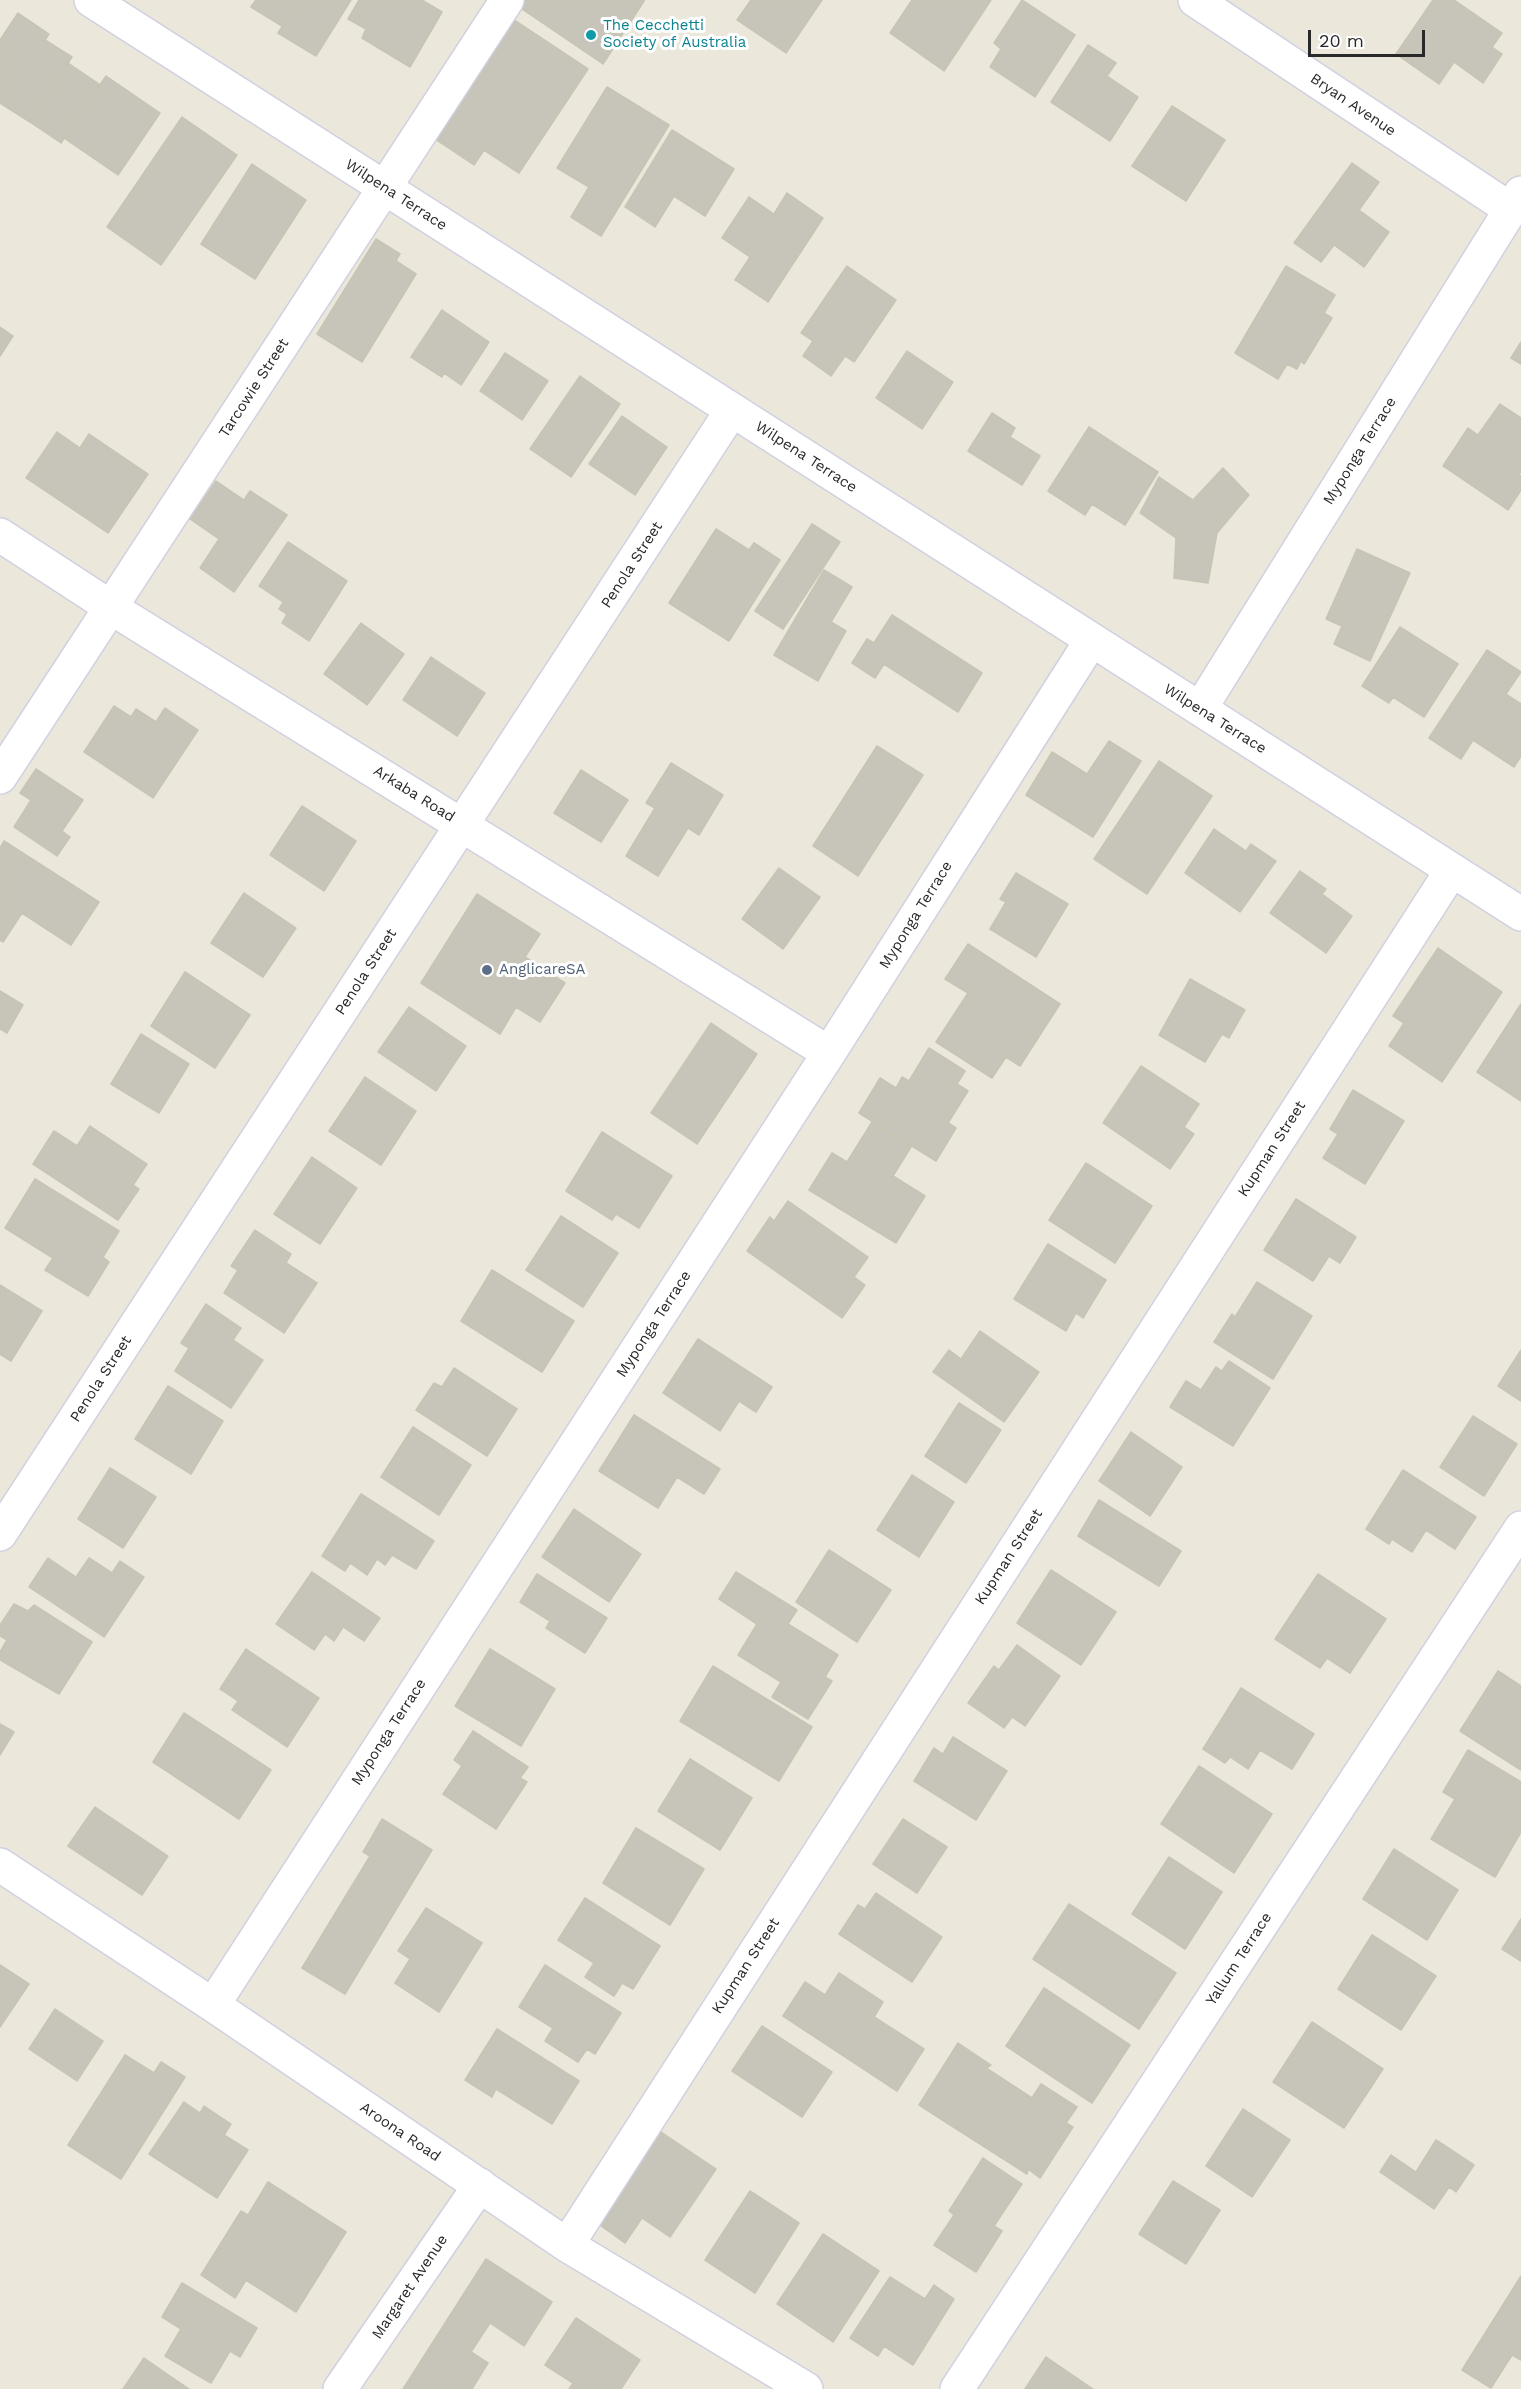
<!DOCTYPE html>
<style>
body{margin:0}
#map{position:relative;width:1521px;height:2389px;overflow:hidden;background:#ebe7da;font-family:"Work Sans",sans-serif}
canvas{display:block}
.scale{position:absolute;left:1308px;top:30px;width:117px;height:27px;box-sizing:border-box;border:3px solid #292929;border-top:0;padding-left:8px;font-size:18px;line-height:21px;white-space:nowrap;color:#292929;-webkit-text-stroke:4px #fff;paint-order:stroke}
</style>
<div id="map">
<canvas width="1521" height="2389"></canvas>
<div class="scale">20 m</div>
</div>
<script>
const c = document.querySelector('canvas').getContext('2d');
c.lineJoin = 'round';
function fillPath(path, color) {
  c.fillStyle = color;
  c.fill(path, 'evenodd');
}
function toPath(rows) {
  const path = new Path2D();
  for (const r of rows) {
    path.moveTo(r[0], r[1]);
    for (let i = 2; i < r.length; i += 2) path.lineTo(r[i], r[i + 1]);
  }
  return path;
}
function trace(path, color, width, dash) {
  c.strokeStyle = color;
  c.lineWidth = width;
  c.lineCap = dash ? 'butt' : 'round';
  c.setLineDash(dash || []);
  c.stroke(path);
}
function write(font, color, halo, rows, align = 'center') {
  c.font = font + ' "Work Sans",sans-serif';
  c.lineWidth = 6;
  c.setLineDash([]);
  c.textBaseline = 'middle';
  c.strokeStyle = halo;
  c.fillStyle = color;
  for (const [text, x, y, turn = 0] of rows) {
    c.save();
    c.translate(x, y);
    c.rotate((+turn || 0) * Math.PI / 180);
    c.textAlign = isNaN(turn) ? turn : align;
    if (halo) c.strokeText(text, 0, 0);
    c.fillText(text, 0, 0);
    c.restore();
  }
}
const building = toPath([
 [256,0,299,0,282,26,251,7,256,0],
 [299,0,351,0,316,56,278,33,299,0],
 [359,0,422,0,442,12,410,67,362,38,366,29,348,19,359,0],
 [524,0,644,0,644,1,603,64,519,7,524,0],
 [751,0,822,0,786,53,737,20,751,0],
 [912,0,991,0,944,71,890,33,912,0],
 [1022,0,1075,35,1035,97,990,67,1001,49,994,43,1022,0],
 [1433,0,1454,0,1502,33,1492,47,1502,54,1483,83,1454,62,1439,84,1396,54,1433,0],
 [18,13,49,34,45,40,72,57,30,122,0,103,0,40,18,13],
 [511,18,588,69,519,173,484,150,474,165,432,137,511,18],
 [1088,45,1116,63,1107,76,1138,97,1110,141,1051,102,1088,45],
 [68,63,99,84,61,143,30,122,68,63],
 [106,76,160,113,118,175,64,138,106,76],
 [607,87,669,125,601,236,571,217,589,187,557,168,607,87],
 [1172,106,1225,140,1186,201,1132,166,1172,106],
 [182,117,237,155,161,265,107,227,182,117],
 [672,130,734,169,705,216,674,196,655,227,625,207,672,130],
 [1352,163,1379,182,1359,210,1389,232,1364,267,1334,245,1321,262,1294,243,1352,163],
 [252,164,306,200,255,279,201,244,252,164],
 [787,193,823,218,768,302,735,280,750,257,722,238,749,197,774,214,787,193],
 [376,239,400,254,396,261,416,274,362,362,317,334,376,239],
 [847,266,896,300,854,362,845,356,831,376,803,356,813,341,801,333,847,266],
 [1286,266,1335,295,1324,313,1332,318,1304,364,1301,361,1297,369,1287,364,1278,379,1235,353,1286,266],
 [442,310,489,342,461,385,444,373,442,377,411,357,442,310],
 [0,327,13,336,0,356,0,327],
 [1521,342,1521,364,1511,358,1521,342],
 [907,351,953,382,922,429,876,398,907,351],
 [505,353,548,381,522,420,480,391,505,353],
 [580,376,620,404,571,477,530,449,580,376],
 [1500,404,1521,418,1521,471,1519,475,1521,476,1521,490,1508,510,1443,466,1468,428,1478,435,1500,404],
 [992,413,1015,428,1010,437,1040,456,1022,485,968,451,992,413],
 [622,416,667,447,635,495,589,464,622,416],
 [1089,427,1158,472,1125,525,1092,504,1085,515,1048,491,1089,427],
 [57,432,80,448,89,434,148,474,108,533,26,478,57,432],
 [1223,468,1249,495,1217,533,1208,583,1174,578,1176,538,1140,513,1159,477,1193,500,1223,468],
 [216,481,244,500,250,491,287,515,234,592,200,568,219,539,190,519,216,481],
 [812,524,840,542,783,629,755,611,812,524],
 [716,529,749,550,754,543,780,560,729,641,669,603,716,529],
 [288,542,347,581,309,641,282,623,287,614,279,609,283,602,259,586,288,542],
 [1357,549,1410,573,1370,661,1334,644,1342,626,1326,619,1357,549],
 [824,570,852,587,831,622,846,631,818,681,774,655,824,570],
 [892,615,982,673,958,712,884,664,875,678,852,663,867,639,874,643,892,615],
 [361,623,404,654,367,705,324,674,361,623],
 [1400,627,1458,664,1424,717,1393,697,1389,703,1362,686,1400,627],
 [1487,650,1521,672,1506,694,1521,704,1521,756,1514,767,1473,740,1461,759,1429,738,1487,650],
 [431,657,485,693,457,736,403,700,431,657],
 [114,706,131,717,136,709,156,722,165,708,198,730,153,798,84,752,114,706],
 [1109,741,1141,761,1093,837,1026,795,1052,752,1087,774,1109,741],
 [877,746,923,775,858,876,813,846,877,746],
 [1159,761,1212,796,1147,894,1094,859,1159,761],
 [671,763,723,795,699,835,688,828,658,876,626,856,655,808,646,803,671,763],
 [36,769,83,800,62,831,70,837,57,856,14,827,31,800,20,793,36,769],
 [581,770,628,800,601,842,554,813,581,770],
 [302,806,356,841,324,891,270,855,302,806],
 [1214,829,1246,851,1251,844,1276,861,1240,912,1185,873,1214,829],
 [4,841,99,902,71,945,22,913,3,942,0,940,0,848,4,841],
 [779,868,820,897,783,949,742,919,779,868],
 [1300,871,1326,889,1322,894,1352,916,1326,953,1270,913,1300,871],
 [1016,873,1068,904,1036,957,990,929,1006,902,1000,899,1016,873],
 [244,893,296,928,263,977,211,943,244,893],
 [477,894,540,934,525,957,565,983,540,1022,516,1007,500,1034,421,983,477,894],
 [968,944,1060,1004,1020,1066,1006,1057,992,1078,936,1042,968,993,945,979,968,944],
 [1438,948,1502,992,1442,1082,1389,1046,1404,1023,1393,1016,1438,948],
 [185,972,250,1015,215,1068,151,1026,185,972],
 [1190,979,1245,1010,1229,1038,1222,1034,1205,1062,1159,1035,1190,979],
 [0,991,23,1005,7,1033,0,1029,0,991],
 [1521,1004,1521,1101,1477,1072,1521,1004],
 [409,1007,466,1046,436,1091,378,1052,409,1007],
 [711,1023,757,1054,697,1144,651,1113,711,1023],
 [141,1034,189,1064,159,1113,111,1084,141,1034],
 [929,1048,965,1071,957,1084,968,1091,948,1123,956,1128,936,1161,859,1113,880,1078,896,1088,902,1077,909,1081,929,1048],
 [1141,1066,1199,1104,1184,1127,1194,1134,1170,1169,1103,1123,1141,1066],
 [365,1077,416,1111,381,1165,329,1131,365,1077],
 [1353,1090,1404,1121,1365,1184,1323,1158,1338,1134,1330,1129,1353,1090],
 [872,1122,911,1147,893,1176,925,1196,896,1243,809,1190,832,1153,847,1162,872,1122],
 [90,1126,147,1164,133,1185,139,1189,118,1220,33,1164,54,1131,77,1146,90,1126],
 [602,1132,672,1176,639,1228,616,1214,612,1220,566,1191,602,1132],
 [312,1157,357,1188,320,1244,274,1214,312,1157],
 [1086,1163,1152,1206,1115,1263,1049,1220,1086,1163],
 [35,1179,119,1231,103,1257,109,1262,88,1296,45,1270,53,1258,5,1228,35,1179],
 [1296,1199,1356,1237,1340,1263,1329,1256,1313,1281,1264,1250,1296,1199],
 [788,1201,868,1257,854,1277,865,1285,842,1318,747,1251,770,1217,774,1221,788,1201],
 [561,1216,618,1253,583,1307,526,1270,561,1216],
 [255,1230,291,1254,286,1263,317,1283,284,1333,224,1293,238,1270,231,1266,255,1230],
 [1048,1244,1106,1280,1083,1318,1076,1313,1066,1331,1014,1299,1048,1244],
 [492,1270,574,1321,542,1372,461,1321,492,1270],
 [1257,1282,1312,1316,1273,1379,1214,1342,1232,1314,1235,1317,1257,1282],
 [0,1285,42,1311,11,1361,0,1354,0,1285],
 [206,1304,241,1328,233,1340,263,1360,231,1408,175,1371,189,1348,181,1343,206,1304],
 [980,1331,1039,1372,1004,1422,933,1372,949,1350,961,1359,980,1331],
 [698,1339,772,1387,756,1412,739,1401,720,1431,663,1393,698,1339],
 [1521,1350,1521,1401,1498,1386,1521,1350],
 [1229,1361,1270,1388,1233,1446,1170,1407,1186,1381,1201,1390,1216,1367,1222,1371,1229,1361],
 [454,1368,517,1409,487,1456,416,1410,434,1383,442,1387,454,1368],
 [168,1386,223,1421,191,1474,135,1439,168,1386],
 [959,1403,1001,1430,966,1483,925,1456,959,1403],
 [634,1415,720,1469,704,1494,677,1477,658,1508,599,1471,634,1415],
 [1473,1416,1517,1444,1484,1496,1440,1467,1473,1416],
 [413,1427,471,1465,439,1515,381,1477,413,1427],
 [1131,1432,1182,1467,1150,1516,1099,1481,1131,1432],
 [110,1468,156,1497,123,1548,78,1519,110,1468],
 [1403,1470,1476,1517,1455,1549,1426,1530,1412,1552,1392,1539,1389,1544,1366,1529,1403,1470],
 [912,1475,954,1502,919,1557,877,1530,912,1475],
 [361,1494,434,1541,416,1569,392,1555,385,1565,377,1559,367,1575,350,1563,345,1571,322,1556,361,1494],
 [1099,1500,1181,1551,1159,1586,1078,1536,1099,1500],
 [574,1509,641,1554,609,1602,542,1557,574,1509],
 [829,1550,891,1590,857,1642,796,1602,829,1550],
 [48,1558,76,1577,89,1558,112,1573,120,1561,144,1577,104,1637,29,1587,48,1558],
 [1051,1570,1116,1612,1081,1665,1017,1623,1051,1570],
 [312,1572,380,1618,364,1641,343,1627,334,1641,325,1634,314,1650,276,1624,312,1572],
 [736,1572,797,1610,788,1624,838,1655,825,1677,832,1681,808,1719,772,1697,781,1682,738,1655,757,1624,719,1599,736,1572],
 [537,1574,607,1618,585,1653,546,1628,550,1621,520,1602,537,1574],
 [1318,1574,1386,1619,1350,1673,1327,1658,1320,1668,1275,1639,1318,1574],
 [14,1604,28,1611,34,1605,92,1642,59,1694,0,1660,0,1652,7,1640,0,1636,0,1625,14,1604],
 [1017,1645,1060,1676,1025,1726,1012,1717,1004,1728,968,1703,994,1666,999,1670,1017,1645],
 [246,1649,319,1698,287,1747,232,1710,238,1701,220,1689,246,1649],
 [490,1649,555,1689,521,1746,455,1706,490,1649],
 [713,1666,812,1727,779,1781,680,1721,713,1666],
 [1498,1671,1521,1686,1521,1770,1460,1731,1498,1671],
 [1241,1688,1314,1734,1292,1769,1260,1750,1248,1769,1230,1757,1225,1763,1203,1749,1241,1688],
 [184,1713,271,1770,239,1819,153,1762,184,1713],
 [0,1724,14,1732,0,1755,0,1724],
 [473,1731,528,1767,520,1778,527,1782,496,1829,443,1794,462,1766,454,1760,473,1731],
 [953,1737,1007,1771,976,1820,914,1781,934,1748,943,1754,953,1737],
 [1468,1750,1521,1782,1521,1832,1495,1877,1431,1839,1455,1799,1443,1792,1468,1750],
 [690,1759,752,1798,720,1850,658,1811,690,1759],
 [1199,1766,1272,1814,1234,1873,1161,1824,1199,1766],
 [95,1807,168,1856,142,1895,68,1846,95,1807],
 [382,1819,432,1850,345,1994,302,1968,370,1856,363,1852,382,1819],
 [903,1819,947,1847,917,1893,873,1864,903,1819],
 [636,1828,704,1869,670,1925,603,1883,636,1828],
 [1394,1849,1458,1890,1427,1940,1363,1899,1394,1849],
 [1169,1857,1222,1892,1185,1949,1132,1914,1169,1857],
 [876,1893,942,1937,912,1982,839,1934,858,1905,865,1909,876,1893],
 [585,1898,660,1946,633,1989,622,1983,614,1996,585,1977,594,1963,558,1940,585,1898],
 [1069,1904,1176,1973,1139,2029,1033,1959,1069,1904],
 [426,1908,482,1943,439,2012,395,1983,410,1959,398,1951,426,1908],
 [1521,1919,1521,1961,1502,1949,1521,1919],
 [1372,1935,1436,1976,1401,2030,1338,1989,1372,1935],
 [0,1965,29,1984,0,2027,0,1965],
 [545,1965,621,2013,595,2054,587,2049,578,2062,545,2041,553,2028,519,2007,545,1965],
 [839,1973,883,2002,874,2017,924,2049,897,2091,783,2016,805,1982,825,1995,839,1973],
 [1044,1988,1130,2045,1092,2103,1006,2046,1044,1988],
 [55,2009,103,2041,77,2081,29,2049,55,2009],
 [1312,2022,1383,2069,1344,2128,1273,2082,1312,2022],
 [762,2026,832,2072,802,2117,732,2071,762,2026],
 [497,2029,579,2081,552,2124,496,2089,492,2097,465,2080,497,2029],
 [958,2043,991,2065,986,2068,1032,2098,1041,2084,1077,2107,1066,2123,1073,2127,1040,2178,1028,2169,1027,2174,919,2105,958,2043],
 [125,2055,154,2073,161,2062,185,2077,121,2179,68,2145,125,2055],
 [184,2102,200,2113,204,2106,231,2124,224,2135,248,2150,217,2198,149,2154,184,2102],
 [1243,2109,1290,2140,1252,2197,1206,2166,1243,2109],
 [661,2132,716,2169,670,2237,642,2218,625,2243,597,2223,661,2132],
 [1436,2140,1474,2165,1456,2192,1449,2187,1434,2209,1380,2172,1391,2155,1416,2172,1436,2140],
 [983,2158,1022,2184,994,2226,1002,2231,976,2272,934,2245,954,2215,949,2211,983,2158],
 [1173,2181,1220,2210,1186,2264,1139,2234,1173,2181],
 [268,2182,346,2232,296,2312,246,2280,235,2298,201,2275,241,2211,248,2215,268,2182],
 [750,2191,799,2223,755,2293,705,2260,750,2191],
 [823,2234,879,2271,833,2342,777,2304,823,2234],
 [486,2259,552,2302,524,2346,490,2323,471,2352,488,2363,472,2389,403,2389,486,2259],
 [1521,2276,1521,2360,1512,2355,1491,2388,1462,2370,1521,2276],
 [890,2277,925,2299,934,2285,954,2299,913,2365,884,2346,878,2356,850,2338,890,2277],
 [182,2283,257,2328,240,2357,230,2351,211,2383,165,2356,181,2329,162,2317,182,2283],
 [576,2318,640,2360,621,2389,569,2389,573,2383,545,2365,576,2318],
 [1046,2357,1093,2389,1025,2389,1046,2357],
 [144,2358,170,2376,189,2389,123,2389,144,2358]
]);
const minor = toPath([
 [91,0,1521,914],
 [1195,0,1510,209],
 [0,535,129,619,829,1053],
 [1200,709,1521,193],
 [0,777,507,0],
 [0,1534,732,410],
 [0,1865,213,2005,567,2245,806,2389],
 [213,2005,829,1053,1091,641],
 [567,2245,1452,870],
 [340,2389,480,2185],
 [957,2389,1521,1528]
]);
const markers = [
 [591,35,6,"#0f9aa8"],
 [487,970,6,"#5c6f8a"]
];
const cultureNames = [
 ["The Cecchetti",603,26],
 ["Society of Australia",603,43]
];
const streetNames = [
 ["Bryan Avenue",1353,105,34],
 ["Wilpena Terrace",396,195,33],
 ["Tarcowie Street",254,388,-57],
 ["Myponga Terrace",1360,451,-58],
 ["Wilpena Terrace",806,457,33],
 ["Penola Street",632,565,-57],
 ["Wilpena Terrace",1215,719,32],
 ["Arkaba Road",414,794,32],
 ["Myponga Terrace",916,915,-58],
 ["Penola Street",366,972,-57],
 ["Kupman Street",1272,1149,-57],
 ["Myponga Terrace",654,1324,-57],
 ["Penola Street",101,1379,-57],
 ["Kupman Street",1009,1557,-57],
 ["Myponga Terrace",389,1732,-57],
 ["Yallum Terrace",1239,1959,-57],
 ["Kupman Street",746,1966,-57],
 ["Aroona Road",400,2132,34],
 ["Margaret Avenue",410,2287,-56]
];
const serviceNames = [
 ["AnglicareSA",499,970]
];
fillPath(building, '#c7c5b9');
trace(building, '#c7c4b4', 1.5);
trace(minor, '#d0d0e2', 36);
trace(minor, '#fff', 33);
for (const [x, y, r, color] of markers) {
  const dot = new Path2D();
  dot.arc(x, y, r, 0, 2 * Math.PI);
  c.fillStyle = color;
  c.fill(dot);
  trace(dot, '#fff', 2);
}
write('15px', '#0d838f', '#fff', cultureNames, 'left');
write('15px', '#292929', '#fff', streetNames);
write('15px', '#4e5e75', '#fff', serviceNames, 'left');
</script>
